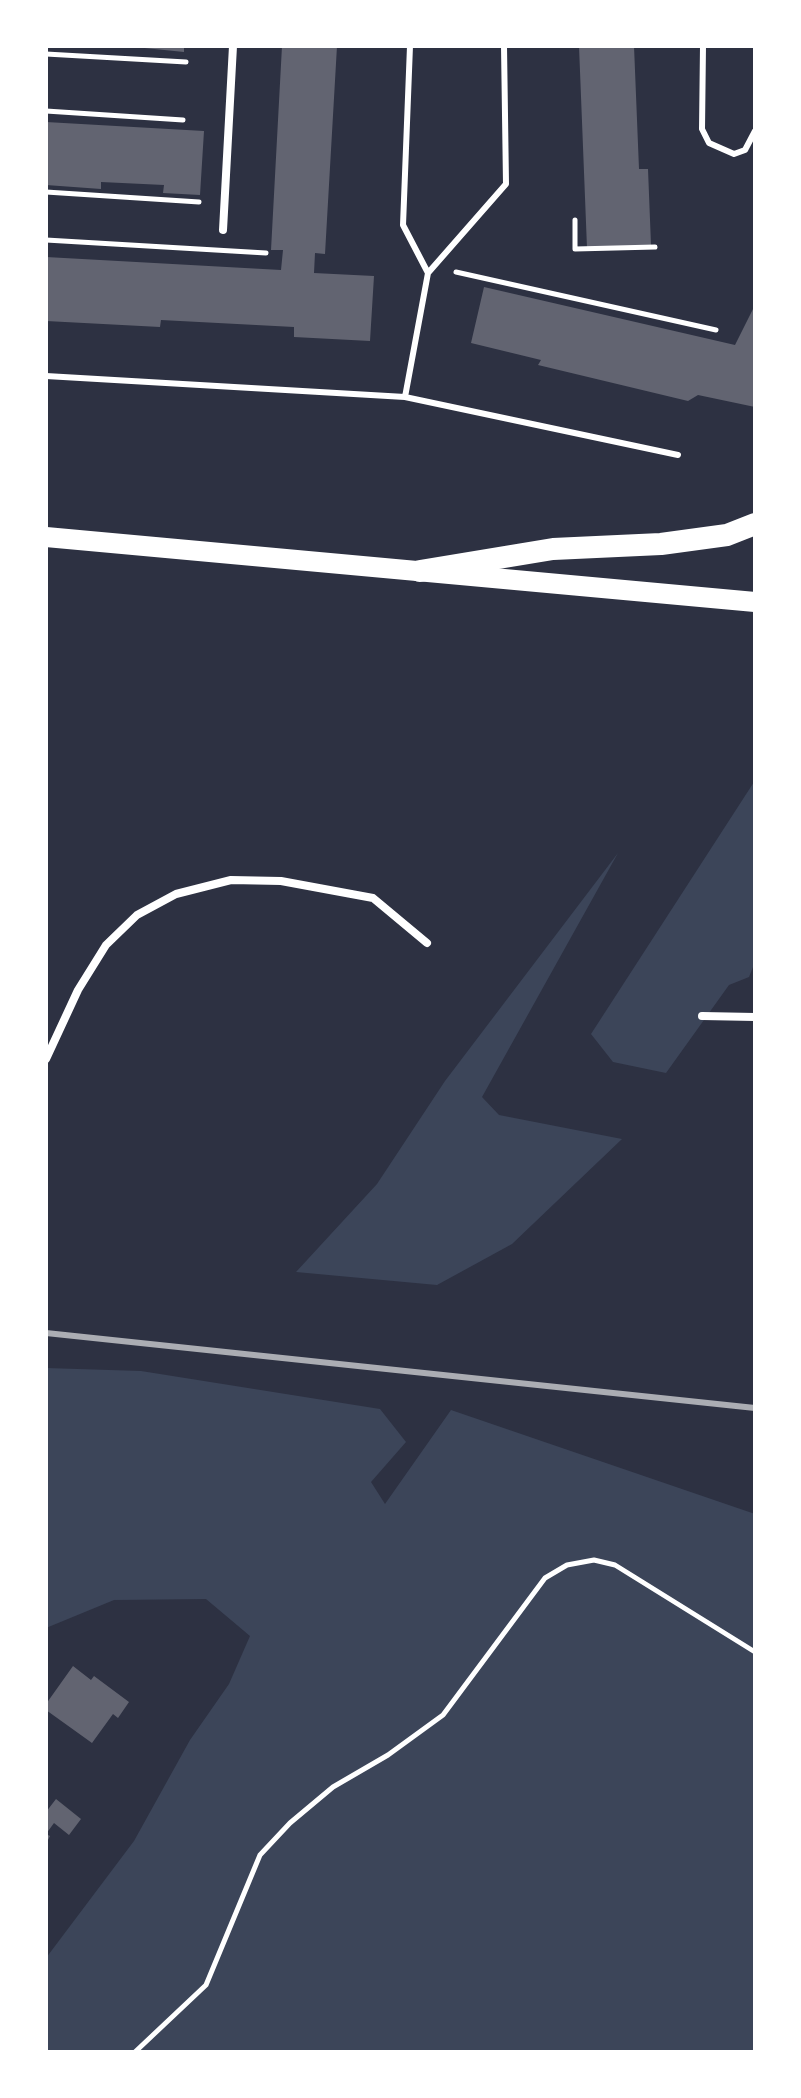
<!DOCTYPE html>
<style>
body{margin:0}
#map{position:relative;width:801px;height:2098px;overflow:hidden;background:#2d3142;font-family:Poppins,sans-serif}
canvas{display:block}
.frame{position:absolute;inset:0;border:48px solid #fff;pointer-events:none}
</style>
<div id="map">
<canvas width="801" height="2098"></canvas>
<div class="frame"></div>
</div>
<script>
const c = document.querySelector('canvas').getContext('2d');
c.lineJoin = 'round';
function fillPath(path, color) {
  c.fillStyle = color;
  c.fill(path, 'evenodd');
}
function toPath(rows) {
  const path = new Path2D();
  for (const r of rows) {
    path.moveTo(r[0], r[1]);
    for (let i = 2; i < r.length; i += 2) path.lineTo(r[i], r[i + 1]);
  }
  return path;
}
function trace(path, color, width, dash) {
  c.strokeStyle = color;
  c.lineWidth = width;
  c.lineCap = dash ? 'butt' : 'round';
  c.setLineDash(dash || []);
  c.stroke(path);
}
const green = toPath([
 [754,782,755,962,749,977,729,985,666,1073,613,1062,591,1034],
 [618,853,482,1097,499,1115,622,1139,512,1244,437,1285,296,1272,377,1184,445,1081],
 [46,1368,141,1371,380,1409,406,1442,371,1482,385,1504,451,1410,755,1514,755,2052,46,2052,46,1958,134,1841,190,1740,229,1684,250,1636,206,1599,114,1600,46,1628]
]);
const building = toPath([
 [125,46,184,46,184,52],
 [282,46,337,46,325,254,315,253,314,273,374,276,370,341,294,337,294,327,161,320,160,327,46,321,46,257,281,270,283,250,271,250],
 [579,46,634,46,639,169,648,169,651,245,587,248],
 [46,122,204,131,200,195,163,193,164,185,101,182,101,189,46,185],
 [484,287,735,345,755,305,755,407,698,395,688,401,538,365,541,360,471,343],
 [73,1666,91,1680,94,1676,129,1702,118,1718,113,1714,92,1743,46,1710,46,1704],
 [56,1799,81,1819,69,1835,54,1823,46,1834,50,1836,46,1844,46,1812]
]);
const path = toPath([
 [46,54,186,62],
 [46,111,183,120],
 [46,192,199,202],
 [575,220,575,249,655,247],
 [46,240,266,253],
 [456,272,716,330],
 [135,2052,206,1985,260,1855,290,1823,333,1787,388,1755,443,1715,545,1578,567,1565,594,1560,615,1565,755,1652]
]);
const service = toPath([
 [703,46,702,129,709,143,734,154,745,150,755,131],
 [428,273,506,184,504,46],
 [46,376,405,397,678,455],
 [405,397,428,273,403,225,410,46]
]);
const minor = toPath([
 [223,230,233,46],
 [702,1016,755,1017],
 [46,1059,78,990,106,945,137,915,176,894,231,880,281,881,373,898,427,943]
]);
const primary = toPath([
 [46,537,755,602]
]);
const trunk = toPath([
 [420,571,553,549,661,544,727,535,755,524]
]);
const rail = toPath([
 [46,1333,755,1408]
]);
fillPath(green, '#3c4559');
fillPath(building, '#626471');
trace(path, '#fff', 5);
trace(service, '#fff', 6);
trace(minor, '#fff', 8);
trace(primary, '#fff', 20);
trace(trunk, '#fff', 22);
trace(rail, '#abadb3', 6);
</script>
